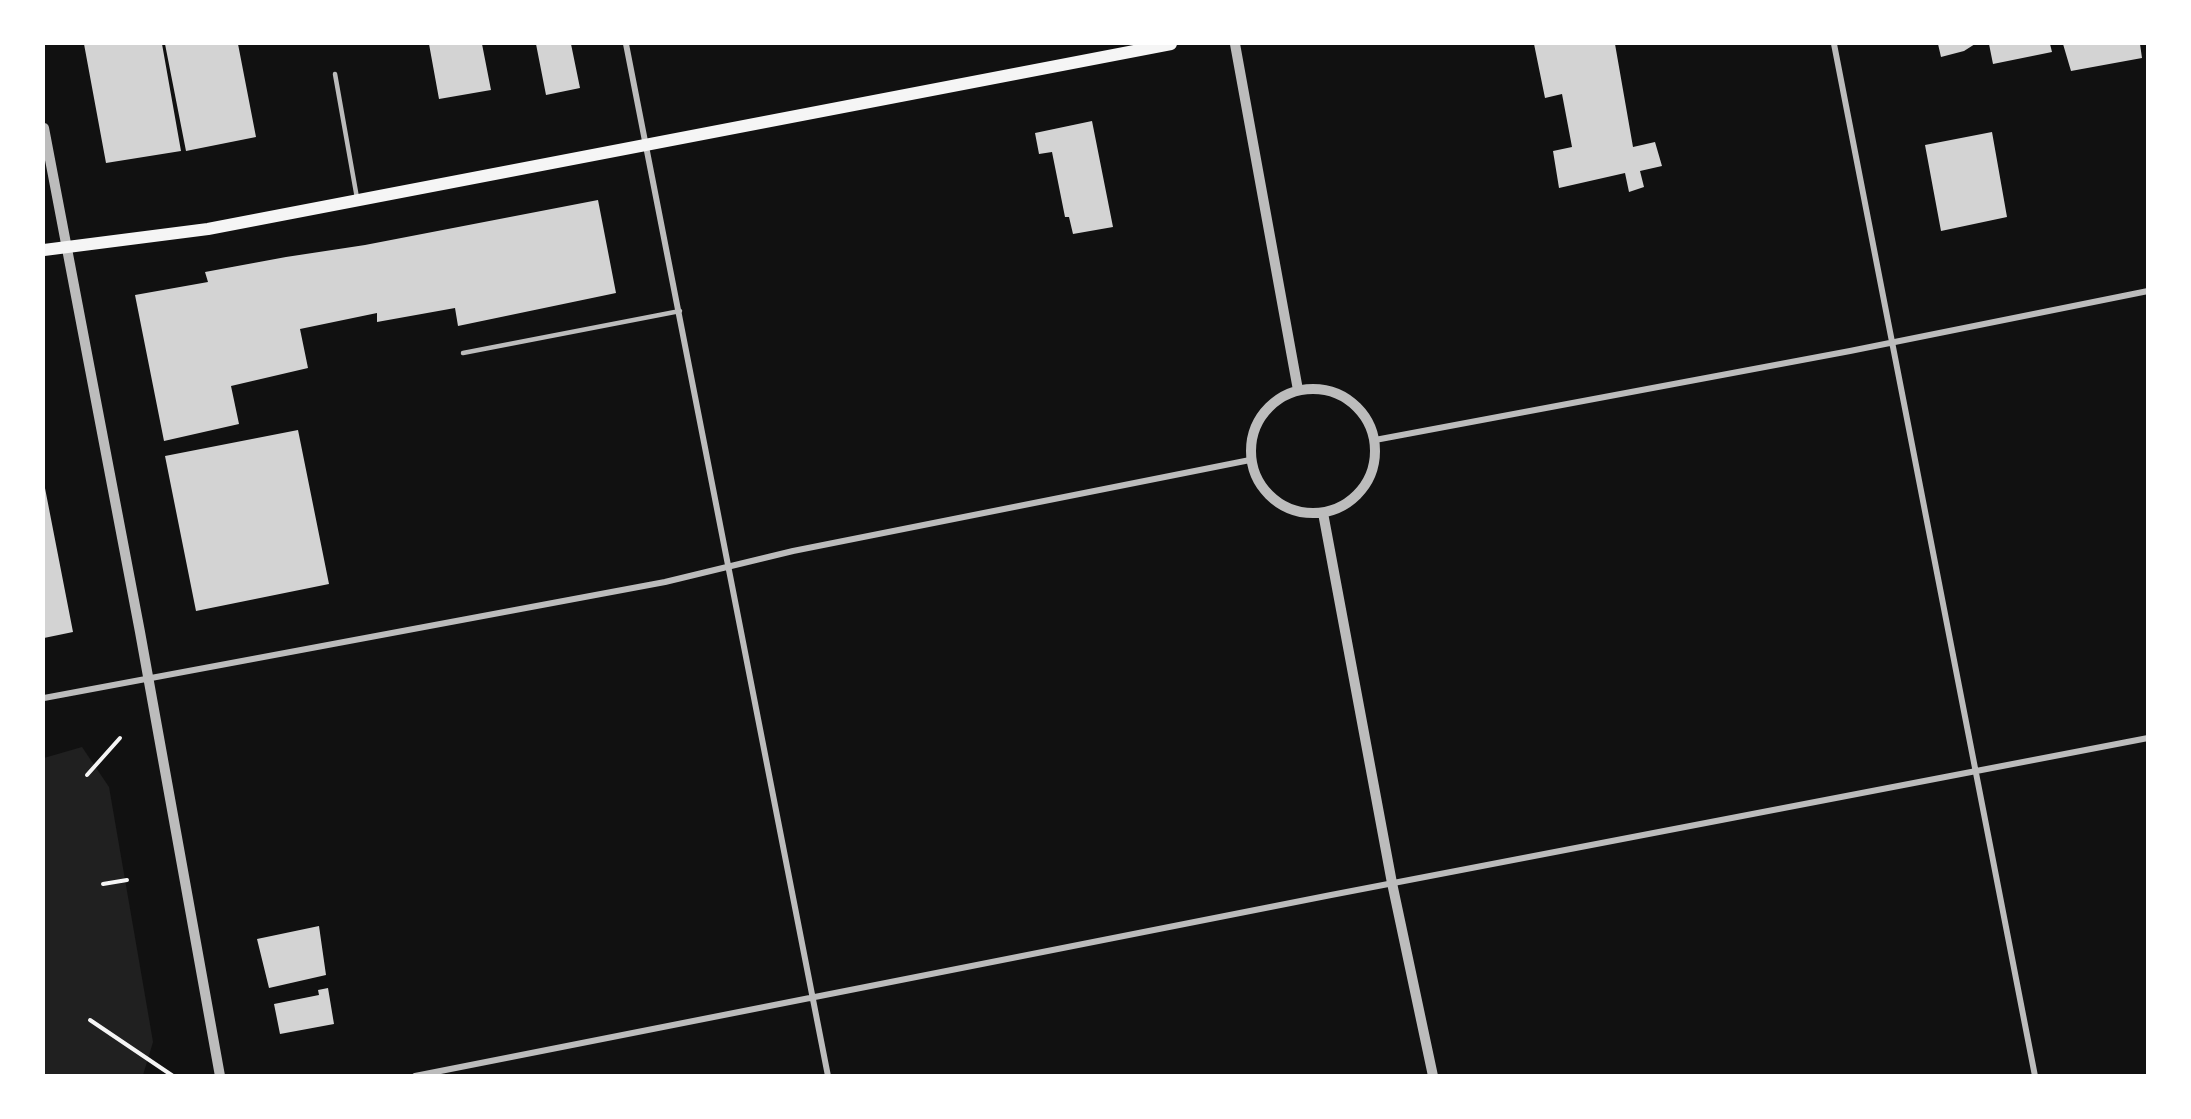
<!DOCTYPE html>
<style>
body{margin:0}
#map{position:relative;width:2191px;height:1119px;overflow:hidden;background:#111;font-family:Georgia,serif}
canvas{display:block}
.frame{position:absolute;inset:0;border:45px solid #fff;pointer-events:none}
</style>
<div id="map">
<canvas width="2191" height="1119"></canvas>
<div class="frame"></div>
</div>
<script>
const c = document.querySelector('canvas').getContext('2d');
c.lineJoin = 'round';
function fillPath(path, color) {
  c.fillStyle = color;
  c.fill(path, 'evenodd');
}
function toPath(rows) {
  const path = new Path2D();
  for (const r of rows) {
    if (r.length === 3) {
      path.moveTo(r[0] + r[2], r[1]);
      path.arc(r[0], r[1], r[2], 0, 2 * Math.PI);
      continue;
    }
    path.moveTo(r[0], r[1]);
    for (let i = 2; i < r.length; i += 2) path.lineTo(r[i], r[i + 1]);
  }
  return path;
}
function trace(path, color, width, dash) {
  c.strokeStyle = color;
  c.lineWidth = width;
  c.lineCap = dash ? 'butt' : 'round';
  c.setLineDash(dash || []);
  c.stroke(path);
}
const green = toPath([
 [82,747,109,787,153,1042,143,1075,44,1075,44,758]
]);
const building = toPath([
 [84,44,162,44,181,151,106,163],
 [165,44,238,44,256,137,186,151],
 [429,44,482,44,491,90,439,99],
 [536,44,571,44,580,88,546,95],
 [1534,44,1615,44,1633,147,1655,142,1662,166,1640,171,1644,187,1629,192,1625,173,1559,188,1553,151,1572,147,1562,94,1545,98],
 [1938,44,1975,44,1964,51,1941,57],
 [1989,44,2050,44,2052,52,1993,64],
 [2063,44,2140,44,2142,58,2071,71],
 [1092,121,1113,227,1073,234,1069,217,1065,217,1052,152,1039,154,1035,133],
 [1992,132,2007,217,1941,231,1925,145],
 [598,200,616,293,458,326,455,308,377,322,377,313,300,329,308,368,231,386,239,424,164,441,135,295,208,282,205,272,286,257,365,245],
 [298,430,329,584,196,611,165,456],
 [44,483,73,632,44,638],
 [319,926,326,975,269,988,257,939],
 [328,988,334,1024,280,1034,274,1004,319,995,318,990]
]);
const path = toPath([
 [87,775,120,738],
 [103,884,127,880],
 [90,1020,173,1076]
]);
const service = toPath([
 [335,74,357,198],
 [463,353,680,311]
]);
const minor = toPath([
 [626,44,828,1076],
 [1834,44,2035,1076],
 [1375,440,1850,351,2148,291],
 [44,698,665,582,793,551,1250,460],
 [415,1076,1331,895,2148,738]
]);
const tertiary = toPath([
 [1235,44,1298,390],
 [44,128,140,632,220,1076],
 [1313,451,62],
 [1323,513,1392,883,1433,1076]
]);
const secondary = toPath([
 [44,250,208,229,1171,44]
]);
fillPath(green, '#202020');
fillPath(building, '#d3d3d3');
trace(path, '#f5f5f5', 4);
trace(service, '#bcbcbc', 4.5);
trace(minor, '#bcbcbc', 6);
trace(tertiary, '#bcbcbc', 10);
trace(secondary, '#f5f5f5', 12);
</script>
